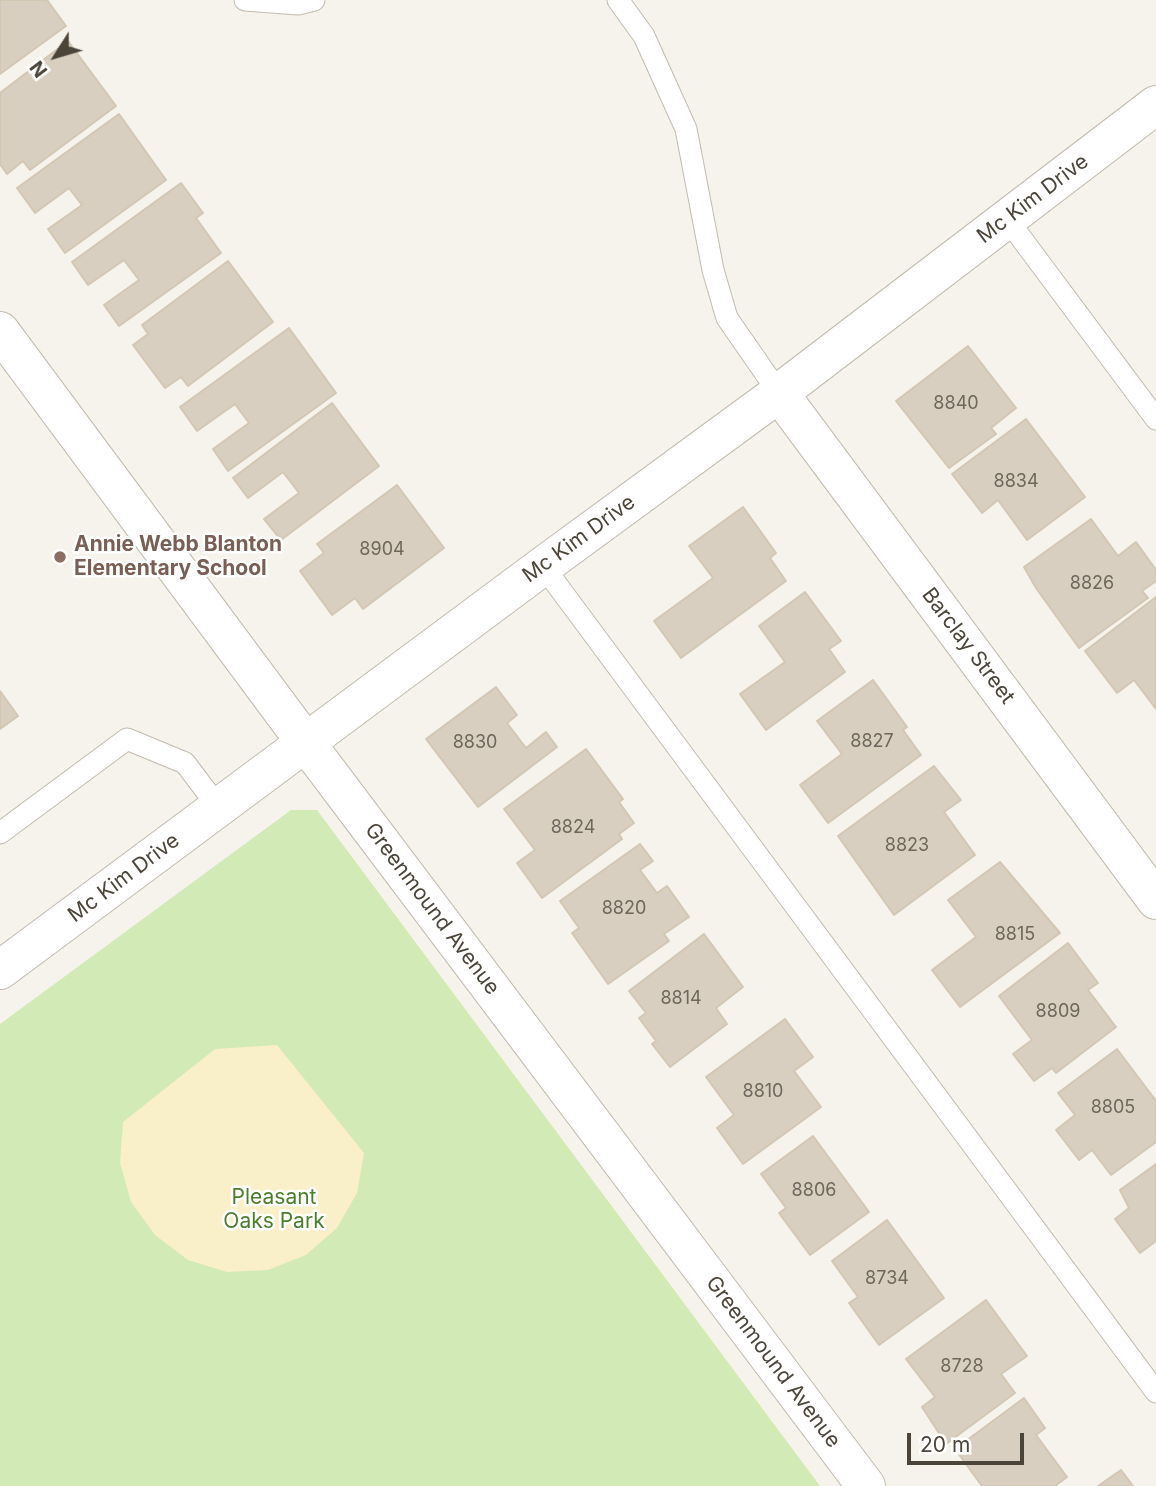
<!DOCTYPE html>
<style>
body{margin:0}
#map{position:relative;width:1156px;height:1486px;overflow:hidden;background:#f6f3ec;font-family:Inter,sans-serif}
canvas{display:block}
.north{position:absolute;left:21px;top:21px;width:70px;height:70px;-webkit-text-stroke:5px #fff;paint-order:stroke;rotate:233deg;font-size:19px;font-weight:700;line-height:28px;text-align:center;color:#4b4439}
.north::after{content:'';display:block;margin:auto;width:24px;height:32px;background:#4b4439;clip-path:polygon(50% 0,100% 100%,50% 72%,0 100%)}
.scale{position:absolute;left:907px;top:1433px;width:117px;height:32px;box-sizing:border-box;border:4px solid #4b4439;border-top:0;padding-left:9px;font-size:21px;line-height:24px;white-space:nowrap;color:#4b4439;-webkit-text-stroke:5px #fff;paint-order:stroke}
</style>
<div id="map">
<canvas width="1156" height="1486"></canvas>
<div class="north">N</div>
<div class="scale">20 m</div>
</div>
<script>
const c = document.querySelector('canvas').getContext('2d');
c.lineJoin = 'round';
function fillPath(path, color) {
  c.fillStyle = color;
  c.fill(path, 'evenodd');
}
function toPath(rows) {
  const path = new Path2D();
  for (const r of rows) {
    path.moveTo(r[0], r[1]);
    for (let i = 2; i < r.length; i += 2) path.lineTo(r[i], r[i + 1]);
  }
  return path;
}
function trace(path, color, width, dash) {
  c.strokeStyle = color;
  c.lineWidth = width;
  c.lineCap = dash ? 'butt' : 'round';
  c.setLineDash(dash || []);
  c.stroke(path);
}
function write(font, color, halo, rows, align = 'center') {
  c.font = font + ' Inter,sans-serif';
  c.lineWidth = 5;
  c.setLineDash([]);
  c.textBaseline = 'middle';
  c.strokeStyle = halo;
  c.fillStyle = color;
  for (const [text, x, y, turn = 0] of rows) {
    c.save();
    c.translate(x, y);
    c.rotate((+turn || 0) * Math.PI / 180);
    c.textAlign = isNaN(turn) ? turn : align;
    if (halo) c.strokeText(text, 0, 0);
    c.fillText(text, 0, 0);
    c.restore();
  }
}
const green = toPath([
 [291,810,317,810,820,1486,0,1486,0,1024]
]);
const sand = toPath([
 [277,1045,364,1153,357,1193,337,1228,306,1255,268,1270,227,1272,188,1260,155,1235,131,1202,120,1163,123,1122,215,1049]
]);
const building = toPath([
 [0,0,47,0,66,26,0,74,0,0],
 [68,41,116,106,30,170,23,161,7,174,0,164,0,93,68,41],
 [119,114,166,180,65,253,48,229,82,205,69,188,35,213,17,188,119,114],
 [181,183,203,213,196,218,221,253,119,326,104,305,139,280,124,260,88,285,72,262,181,183],
 [228,261,273,322,188,386,181,377,165,388,133,345,148,334,142,325,228,261],
 [289,328,336,393,228,471,213,449,249,423,235,404,197,431,180,407,289,328],
 [968,346,1016,408,991,428,996,434,949,468,896,401,968,346],
 [332,403,379,466,281,540,264,519,299,493,283,472,248,498,233,478,332,403],
 [1026,419,1085,497,1027,540,998,500,982,513,952,474,1026,419],
 [397,485,444,548,363,609,355,598,332,615,300,571,324,553,317,544,397,485],
 [743,507,776,553,770,558,786,581,681,658,654,621,713,578,689,546,743,507],
 [1091,519,1118,556,1136,542,1156,570,1156,581,1142,591,1148,598,1079,648,1036,588,1024,567,1091,519],
 [805,592,841,641,829,649,845,672,766,730,740,694,785,662,759,626,805,592],
 [1156,597,1156,709,1134,680,1117,693,1085,651,1156,597],
 [873,680,907,727,903,730,921,755,828,823,800,785,842,754,817,721,873,680],
 [496,687,517,715,507,723,526,748,546,732,557,747,478,807,426,739,496,687],
 [0,691,18,716,0,729,0,691],
 [586,749,623,799,619,802,634,823,619,834,622,839,542,898,517,863,535,850,504,809,586,749],
 [934,766,961,800,944,812,975,855,894,915,838,836,934,766],
 [640,844,653,861,640,870,657,893,667,886,689,917,664,934,669,941,608,984,572,933,579,928,560,901,640,844],
 [1000,862,1060,933,960,1007,932,970,976,937,948,900,1000,862],
 [704,934,743,987,716,1008,727,1024,670,1067,652,1044,656,1041,639,1018,646,1013,629,991,704,934],
 [1068,943,1098,983,1088,990,1116,1027,1056,1073,1052,1068,1034,1081,1013,1054,1032,1040,999,996,1068,943],
 [785,1019,813,1057,794,1071,821,1107,743,1164,717,1128,734,1115,706,1077,785,1019],
 [1117,1049,1156,1101,1156,1142,1111,1175,1092,1150,1079,1160,1056,1130,1075,1115,1058,1093,1117,1049],
 [813,1136,869,1212,810,1255,779,1213,786,1208,761,1174,813,1136],
 [1156,1164,1156,1241,1140,1253,1115,1219,1129,1208,1120,1190,1156,1164],
 [887,1220,944,1298,879,1345,849,1303,858,1297,832,1261,887,1220],
 [986,1300,1027,1356,1001,1374,1015,1393,946,1444,922,1407,935,1397,906,1359,986,1300],
 [1024,1398,1045,1428,1036,1435,1067,1477,1055,1486,982,1486,955,1449,1024,1398],
 [1121,1470,1133,1486,1098,1486,1121,1470]
]);
const service = toPath([
 [245,0,298,4,314,0],
 [618,0,644,36,686,129,713,270,727,318,779,393],
 [1007,219,1156,419],
 [543,566,1156,1392],
 [0,833,127,739,185,763,219,808]
]);
const minor = toPath([
 [0,331,306,743,866,1486],
 [779,393,1156,900],
 [0,970,543,566,779,393,1156,105]
]);
const markers = [
 [60,557,7,"#8d6e63"]
];
const numberNames = [
 ["8840",956,404],
 ["8834",1016,482],
 ["8904",382,550],
 ["8826",1092,584],
 ["8827",872,742],
 ["8830",475,743],
 ["8824",573,828],
 ["8823",907,846],
 ["8820",624,909],
 ["8815",1015,935],
 ["8814",681,999],
 ["8809",1058,1012],
 ["8810",763,1092],
 ["8805",1113,1108],
 ["8806",814,1191],
 ["8734",887,1279],
 ["8728",962,1367]
];
const streetNames = [
 ["Mc Kim Drive",1033,199,-37],
 ["Mc Kim Drive",579,539,-36],
 ["Barclay Street",968,646,53],
 ["Mc Kim Drive",124,878,-37],
 ["Greenmound Avenue",432,909,53],
 ["Greenmound Avenue",773,1362,53]
];
const educationNames = [
 ["Annie Webb Blanton",74,545],
 ["Elementary School",74,569]
];
const parkNames = [
 ["Pleasant",274,1198],
 ["Oaks Park",274,1222]
];
fillPath(green, '#d2eab5');
fillPath(sand, '#f9efc9');
fillPath(building, '#d8cfc1');
trace(building, '#d3c7b4', 2);
trace(service, '#c2bbae', 23);
trace(minor, '#c2bbae', 40);
trace(service, '#fff', 21);
trace(minor, '#fff', 38);
for (const [x, y, r, color] of markers) {
  const dot = new Path2D();
  dot.arc(x, y, r, 0, 2 * Math.PI);
  c.fillStyle = color;
  c.fill(dot);
  trace(dot, '#fff', 2.5);
}
write('18px', '#6e675b', null, numberNames);
write('21px', '#4b4439', '#fff', streetNames);
write('bold 21px', '#785e54', '#fff', educationNames, 'left');
write('21px', '#4a7f2a', '#fff', parkNames);
</script>
